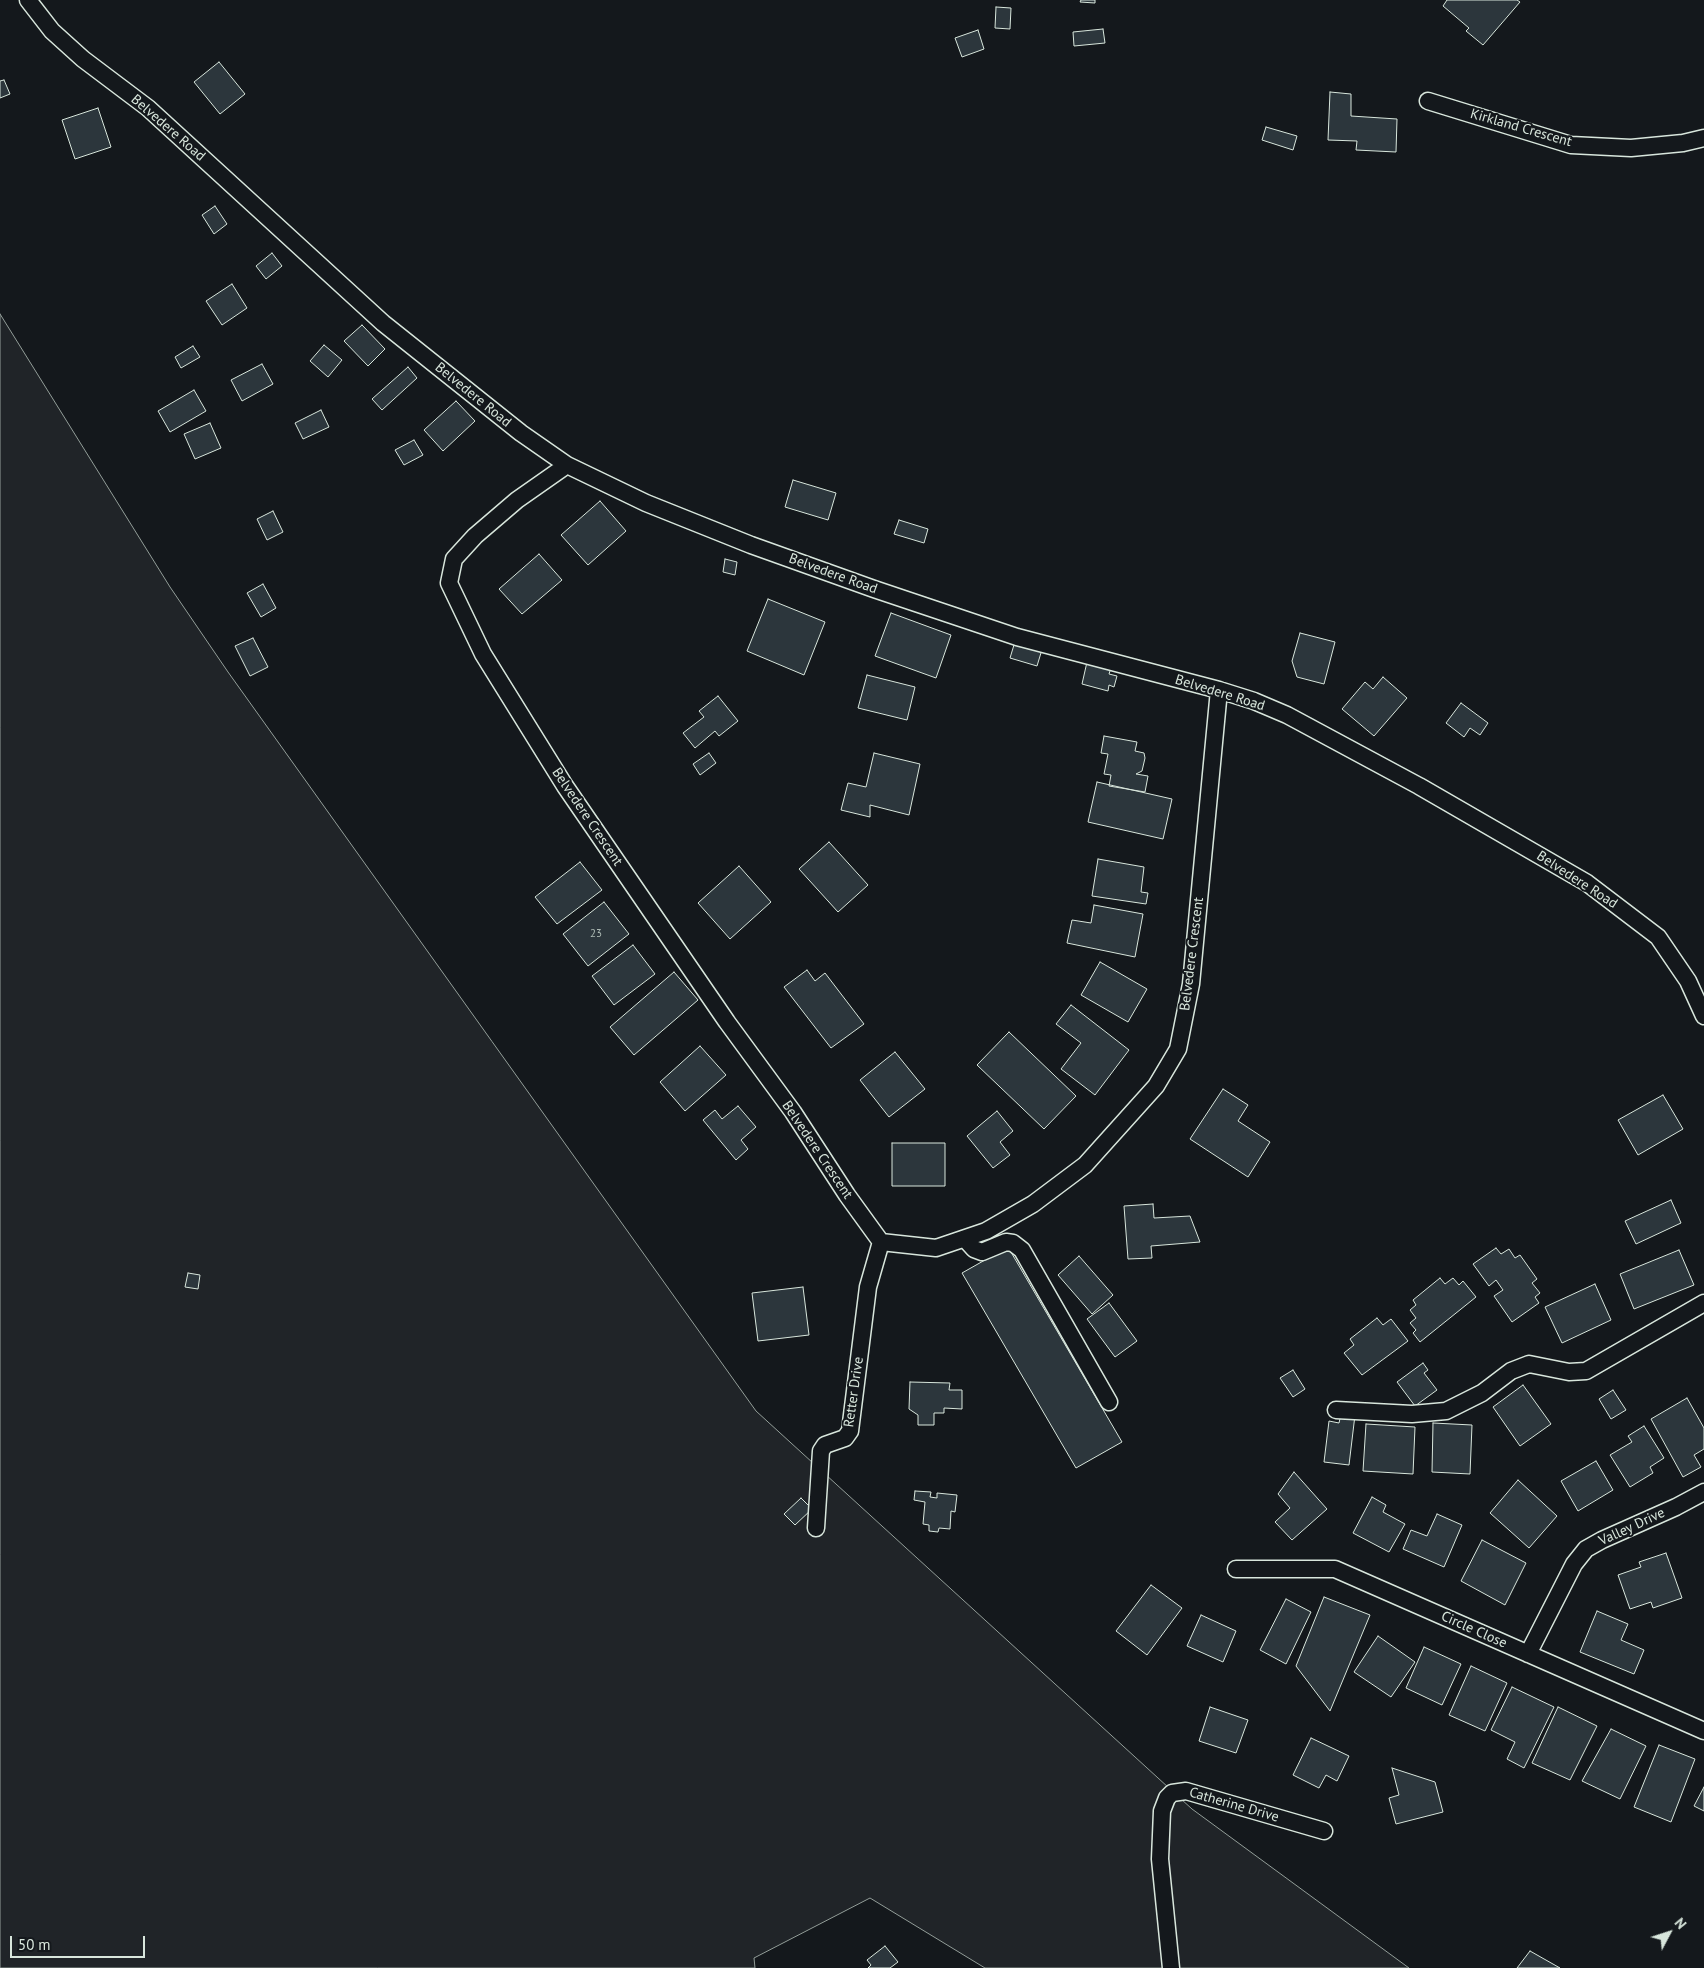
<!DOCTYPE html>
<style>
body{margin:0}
#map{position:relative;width:1704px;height:1968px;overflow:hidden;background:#14181c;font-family:"PT Sans",sans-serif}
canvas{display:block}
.north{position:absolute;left:1644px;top:1908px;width:50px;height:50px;-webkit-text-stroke:4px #14181c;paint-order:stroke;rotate:50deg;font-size:14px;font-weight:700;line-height:20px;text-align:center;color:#d8e6dc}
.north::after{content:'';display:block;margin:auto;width:18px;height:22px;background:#d8e6dc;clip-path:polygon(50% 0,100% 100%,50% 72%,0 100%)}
.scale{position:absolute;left:10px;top:1936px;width:135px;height:22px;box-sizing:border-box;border:2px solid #d8e6dc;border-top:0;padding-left:6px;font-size:15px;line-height:18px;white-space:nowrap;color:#d8e6dc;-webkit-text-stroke:4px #14181c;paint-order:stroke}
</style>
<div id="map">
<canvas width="1704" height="1968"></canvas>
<div class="north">N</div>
<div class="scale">50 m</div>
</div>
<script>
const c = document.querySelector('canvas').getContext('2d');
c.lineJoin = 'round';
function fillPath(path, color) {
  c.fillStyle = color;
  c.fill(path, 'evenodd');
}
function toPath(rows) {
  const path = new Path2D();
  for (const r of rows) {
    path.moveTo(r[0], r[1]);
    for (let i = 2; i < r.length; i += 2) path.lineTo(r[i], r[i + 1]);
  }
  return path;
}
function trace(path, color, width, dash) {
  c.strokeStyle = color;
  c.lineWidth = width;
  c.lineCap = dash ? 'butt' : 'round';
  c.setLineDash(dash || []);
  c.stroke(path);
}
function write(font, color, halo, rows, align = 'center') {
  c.font = font + ' "PT Sans",sans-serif';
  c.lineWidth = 4;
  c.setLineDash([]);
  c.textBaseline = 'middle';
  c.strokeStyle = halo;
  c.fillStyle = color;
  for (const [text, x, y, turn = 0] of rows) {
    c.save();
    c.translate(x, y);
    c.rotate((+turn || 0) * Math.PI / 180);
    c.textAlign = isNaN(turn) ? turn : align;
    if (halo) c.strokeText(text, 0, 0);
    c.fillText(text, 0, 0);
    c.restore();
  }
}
const green = toPath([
 [0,314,170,587,228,672,756,1411,1192,1809,1409,1968,985,1968,870,1898,754,1958,755,1968,0,1968,0,314]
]);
const building = toPath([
 [1081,0,1095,0,1095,3,1080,2,1081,0],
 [1447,0,1517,0,1520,2,1483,45,1466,31,1469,28,1443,6,1447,0],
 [996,7,1011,8,1010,29,995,28,996,7],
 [1103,29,1105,43,1074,46,1073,32,1103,29],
 [978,30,984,49,962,57,955,38,978,30],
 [219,62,245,94,220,114,194,82,219,62],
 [4,80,10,94,0,98,0,81,4,80],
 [1330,92,1351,94,1351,116,1397,119,1396,152,1356,150,1357,141,1328,140,1330,92],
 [98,108,111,147,75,159,62,120,98,108],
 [1266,127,1297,136,1293,150,1262,140,1266,127],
 [215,206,227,224,214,234,202,215,215,206],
 [272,253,282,266,266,279,256,266,272,253],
 [232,284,247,308,222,325,206,301,232,284],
 [362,325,385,349,368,366,344,341,362,325],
 [324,345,342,360,328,377,310,361,324,345],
 [193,346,200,357,181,368,175,357,193,346],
 [262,364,273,384,242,401,231,380,262,364],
 [408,367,417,378,382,410,372,399,408,367],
 [194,390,206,411,170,432,158,411,194,390],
 [456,401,475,421,443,451,424,430,456,401],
 [321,410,329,427,303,439,295,423,321,410],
 [210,423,221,448,195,459,184,434,210,423],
 [414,440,423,455,404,465,395,450,414,440],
 [793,480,836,493,828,520,785,507,793,480],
 [600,501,626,531,588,565,561,535,600,501],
 [273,511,283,532,267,540,257,519,273,511],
 [899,520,928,529,924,543,894,534,899,520],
 [539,554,562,580,522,614,499,589,539,554],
 [725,559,737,562,735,575,723,572,725,559],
 [263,584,276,608,261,617,247,593,263,584],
 [768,599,825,622,804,675,747,651,768,599],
 [891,613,951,635,936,678,875,656,891,613],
 [1300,633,1335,642,1324,684,1297,677,1292,661,1300,633],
 [1017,635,1044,643,1037,666,1010,658,1017,635],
 [253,638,268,667,250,676,235,646,253,638],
 [1087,662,1111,668,1109,674,1117,676,1114,687,1109,685,1108,691,1082,684,1087,662],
 [867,675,915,687,907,720,858,708,867,675],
 [1383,677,1407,698,1374,736,1342,709,1365,682,1373,689,1383,677],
 [718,696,738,721,719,736,715,731,695,748,683,733,704,717,699,711,718,696],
 [1461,703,1488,723,1480,735,1470,728,1464,737,1446,723,1461,703],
 [1104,736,1137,742,1135,751,1144,753,1145,758,1142,771,1136,774,1148,776,1145,792,1109,786,1111,775,1104,774,1108,754,1101,753,1104,736],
 [709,753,716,763,700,775,693,764,709,753],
 [874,753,920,764,909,815,870,805,870,817,841,810,848,783,866,787,874,753],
 [1097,782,1172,799,1163,839,1088,822,1097,782],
 [829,842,868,885,838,912,799,869,829,842],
 [1098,859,1144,867,1141,892,1148,893,1146,904,1092,896,1098,859],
 [580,862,602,890,557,924,535,897,580,862],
 [739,866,771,902,730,939,698,903,739,866],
 [604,902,629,934,588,966,563,934,604,902],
 [1094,905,1143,914,1135,957,1067,943,1072,920,1091,923,1094,905],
 [633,945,655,974,614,1005,592,976,633,945],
 [1100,962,1147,989,1128,1022,1081,995,1100,962],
 [807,970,815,981,825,973,864,1024,831,1048,784,987,807,970],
 [674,972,698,1000,634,1055,610,1027,674,972],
 [1071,1005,1129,1050,1095,1095,1061,1069,1081,1043,1056,1024,1071,1005],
 [1009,1032,1076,1096,1044,1129,977,1065,1009,1032],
 [700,1046,726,1075,685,1111,660,1082,700,1046],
 [895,1052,925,1089,889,1117,860,1080,895,1052],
 [1223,1089,1248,1105,1238,1121,1270,1142,1248,1177,1190,1139,1223,1089],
 [1663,1095,1683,1129,1638,1155,1618,1120,1663,1095],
 [738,1106,756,1127,741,1140,748,1149,736,1160,703,1120,715,1110,722,1119,738,1106],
 [997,1111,1013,1131,1000,1142,1010,1155,993,1168,967,1136,997,1111],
 [892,1143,945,1143,945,1186,892,1186,892,1143],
 [1671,1200,1681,1223,1636,1244,1625,1221,1671,1200],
 [1153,1204,1154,1218,1190,1216,1200,1242,1151,1246,1152,1258,1128,1259,1124,1206,1153,1204],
 [1008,1247,1122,1442,1076,1468,962,1273,1008,1247],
 [1496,1248,1501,1254,1509,1249,1515,1258,1520,1255,1537,1279,1532,1283,1540,1293,1535,1297,1539,1303,1512,1322,1494,1296,1503,1290,1496,1280,1489,1286,1473,1264,1496,1248],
 [1679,1250,1694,1285,1634,1309,1620,1274,1679,1250],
 [1079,1256,1113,1295,1092,1314,1058,1275,1079,1256],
 [188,1273,200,1275,198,1289,185,1287,188,1273],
 [1440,1278,1445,1284,1453,1278,1459,1285,1463,1281,1476,1297,1420,1342,1413,1333,1416,1330,1410,1323,1416,1318,1410,1310,1416,1305,1413,1300,1440,1278],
 [1595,1284,1611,1320,1562,1343,1545,1307,1595,1284],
 [803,1287,809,1335,758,1341,752,1293,803,1287],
 [1109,1303,1137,1341,1115,1357,1087,1319,1109,1303],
 [1377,1318,1383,1325,1391,1319,1408,1341,1362,1375,1344,1353,1354,1345,1350,1339,1377,1318],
 [1423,1363,1428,1370,1424,1373,1437,1390,1415,1406,1397,1382,1423,1363],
 [1293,1370,1305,1389,1293,1397,1280,1378,1293,1370],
 [910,1382,950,1383,949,1390,962,1390,962,1409,944,1408,944,1413,934,1413,934,1425,918,1425,918,1415,909,1409,910,1382],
 [1523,1385,1551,1424,1520,1446,1493,1407,1523,1385],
 [1613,1390,1626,1410,1611,1419,1599,1399,1613,1390],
 [1687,1398,1704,1428,1704,1449,1694,1455,1701,1467,1683,1477,1651,1419,1687,1398],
 [1341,1414,1355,1415,1349,1465,1324,1462,1329,1421,1339,1423,1341,1414],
 [1433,1423,1472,1425,1470,1474,1432,1472,1433,1423],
 [1366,1424,1415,1427,1413,1474,1363,1471,1366,1424],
 [1644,1426,1664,1458,1650,1467,1653,1473,1630,1487,1610,1455,1632,1442,1628,1436,1644,1426],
 [1596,1461,1613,1490,1578,1511,1561,1481,1596,1461],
 [1294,1472,1327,1509,1292,1540,1275,1522,1290,1508,1278,1494,1294,1472],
 [1518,1480,1557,1516,1529,1548,1490,1513,1518,1480],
 [915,1491,931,1492,930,1497,937,1498,937,1493,957,1495,955,1512,951,1511,950,1529,939,1528,938,1532,929,1531,929,1525,923,1524,925,1502,914,1500,915,1491],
 [1372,1497,1386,1505,1383,1512,1405,1524,1389,1552,1353,1533,1372,1497],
 [801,1498,812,1509,795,1525,784,1514,801,1498],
 [1437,1514,1462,1525,1444,1567,1403,1549,1411,1530,1427,1536,1437,1514],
 [1482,1540,1526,1563,1505,1605,1461,1581,1482,1540],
 [1666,1553,1682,1598,1653,1608,1651,1602,1630,1609,1618,1575,1641,1567,1639,1562,1666,1553],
 [1151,1585,1182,1608,1147,1655,1116,1631,1151,1585],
 [1324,1597,1370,1615,1330,1711,1296,1666,1324,1597],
 [1286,1599,1311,1612,1286,1664,1260,1650,1286,1599],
 [1597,1611,1628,1624,1621,1640,1644,1650,1634,1674,1580,1652,1597,1611],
 [1201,1615,1236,1631,1223,1662,1187,1646,1201,1615],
 [1378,1636,1415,1662,1391,1697,1354,1672,1378,1636],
 [1424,1647,1461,1664,1442,1705,1406,1688,1424,1647],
 [1471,1666,1507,1683,1485,1731,1449,1715,1471,1666],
 [1512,1687,1554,1707,1524,1768,1507,1759,1515,1742,1491,1730,1512,1687],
 [1210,1707,1248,1720,1236,1753,1199,1741,1210,1707],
 [1558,1707,1597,1726,1570,1780,1532,1763,1558,1707],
 [1611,1729,1646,1746,1620,1799,1582,1781,1611,1729],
 [1311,1738,1349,1756,1337,1781,1326,1775,1319,1788,1293,1775,1311,1738],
 [1659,1745,1695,1759,1671,1822,1634,1807,1659,1745],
 [1392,1768,1435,1782,1443,1812,1396,1824,1389,1798,1399,1795,1392,1768],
 [1704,1787,1704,1811,1694,1806,1704,1787],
 [885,1946,898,1962,890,1968,868,1968,871,1965,867,1960,885,1946],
 [1530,1951,1560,1968,1517,1968,1530,1951]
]);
const street = toPath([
 [28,0,52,31,83,59,148,108,383,323,521,433,567,465,646,503,751,545,874,589,1017,637,1219,690,1254,701,1287,715,1419,786,1587,883,1658,937,1688,981,1704,1016],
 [1428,101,1571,145,1631,148,1683,143,1704,138],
 [567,465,517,500,475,536,454,559,449,583,483,654,565,786,727,1022,793,1112,847,1195,881,1242,936,1248,986,1231,1033,1204,1085,1165,1156,1086,1178,1049,1191,984,1219,690],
 [965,1239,974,1249,982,1252,1006,1242,1013,1243,1022,1250,1109,1402],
 [1336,1410,1412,1414,1446,1411,1482,1393,1511,1371,1529,1364,1569,1372,1586,1371,1704,1303],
 [816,1528,821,1451,825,1445,845,1438,850,1431,868,1287,881,1242],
 [1236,1569,1335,1569,1704,1731],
 [1528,1654,1574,1564,1586,1549,1602,1540,1676,1507,1704,1492],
 [1171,1968,1160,1859,1162,1811,1167,1798,1172,1793,1186,1791,1324,1831]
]);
const numberNames = [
 ["23",596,934]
];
const streetNames = [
 ["Belvedere Road",168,128,41],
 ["Kirkland Crescent",1521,128,16],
 ["Belvedere Road",473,395,39],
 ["Belvedere Road",833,574,20],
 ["Belvedere Road",1220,693,17],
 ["Belvedere Crescent",587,817,56],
 ["Belvedere Road",1577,880,33],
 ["Belvedere Crescent",1192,954,-83],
 ["Belvedere Crescent",817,1150,56],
 ["Retter Drive",854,1392,-82],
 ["Valley Drive",1632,1527,-25],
 ["Circle Close",1474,1630,24],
 ["Catherine Drive",1234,1805,16]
];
fillPath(green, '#202428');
trace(green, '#939e99', 1);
fillPath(building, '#2c363c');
trace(building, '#d8e6dc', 1);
trace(street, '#d8e6dc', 19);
trace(street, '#14181c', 16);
write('11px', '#adbab4', null, numberNames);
write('14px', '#d8e6dc', '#14181c', streetNames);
</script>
